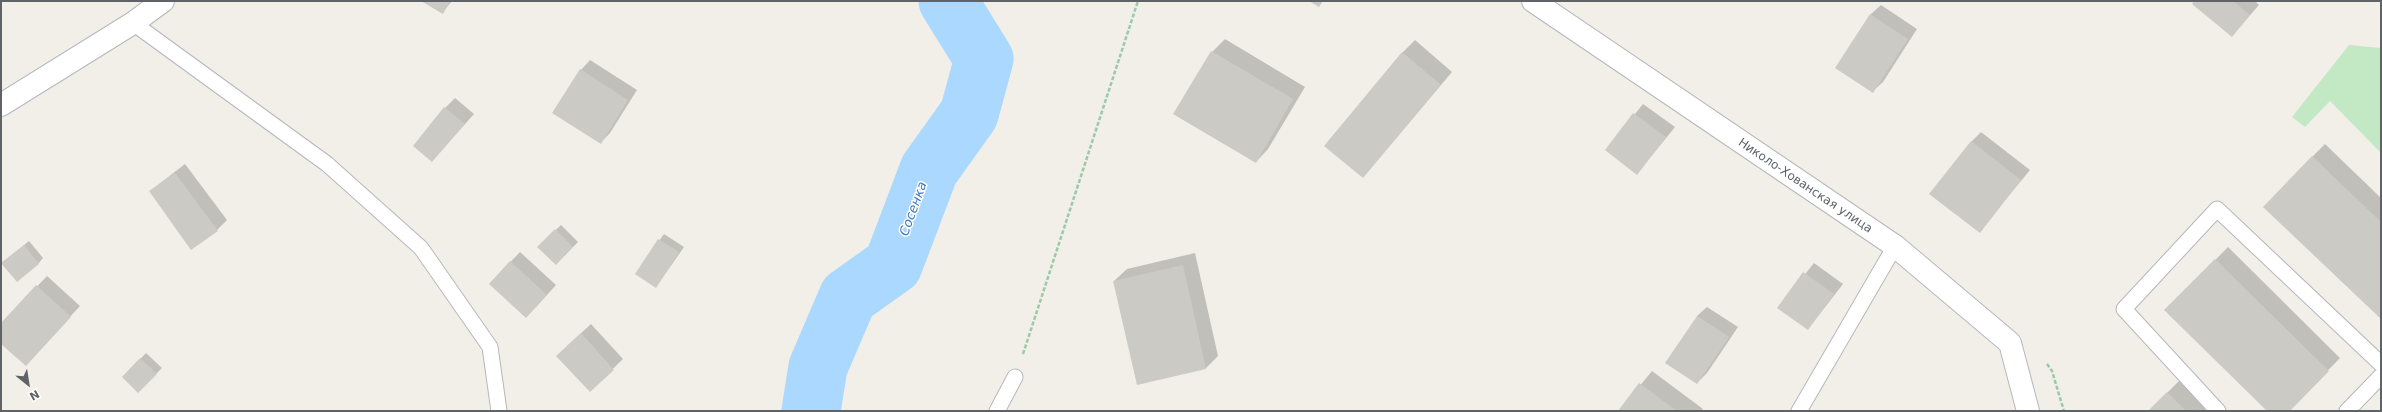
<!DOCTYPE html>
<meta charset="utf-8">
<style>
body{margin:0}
#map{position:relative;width:2382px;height:412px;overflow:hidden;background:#f1efe8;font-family:"DejaVu Sans",sans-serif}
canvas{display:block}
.frame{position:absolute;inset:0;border:2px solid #5f6368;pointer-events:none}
.north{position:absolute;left:8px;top:364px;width:40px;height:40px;-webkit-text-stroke:3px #fff;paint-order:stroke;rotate:150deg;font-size:11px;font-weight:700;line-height:16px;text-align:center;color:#5f6368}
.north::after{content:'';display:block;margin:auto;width:14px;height:18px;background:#5f6368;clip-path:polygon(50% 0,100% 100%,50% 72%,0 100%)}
</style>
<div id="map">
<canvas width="2382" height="412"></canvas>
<div class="frame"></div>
<div class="north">N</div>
</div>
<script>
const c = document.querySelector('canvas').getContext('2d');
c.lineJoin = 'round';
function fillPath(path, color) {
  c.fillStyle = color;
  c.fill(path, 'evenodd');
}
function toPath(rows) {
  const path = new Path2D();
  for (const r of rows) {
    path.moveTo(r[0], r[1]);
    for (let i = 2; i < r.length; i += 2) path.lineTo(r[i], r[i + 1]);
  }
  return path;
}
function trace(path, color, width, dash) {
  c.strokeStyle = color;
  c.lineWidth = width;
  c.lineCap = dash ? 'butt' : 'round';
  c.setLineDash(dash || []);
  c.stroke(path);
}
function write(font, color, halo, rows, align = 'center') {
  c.font = font + ' "DejaVu Sans",sans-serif';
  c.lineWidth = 3;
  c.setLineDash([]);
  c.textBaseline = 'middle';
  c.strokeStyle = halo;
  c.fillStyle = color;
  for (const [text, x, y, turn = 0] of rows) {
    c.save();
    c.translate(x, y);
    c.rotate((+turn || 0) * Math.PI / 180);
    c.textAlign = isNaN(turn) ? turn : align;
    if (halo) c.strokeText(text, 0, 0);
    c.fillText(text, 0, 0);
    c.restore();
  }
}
const green = toPath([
 [2349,45,2381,48,2381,153,2330,101,2305,127,2292,117]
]);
const shadow = toPath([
 [423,1,452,1,442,13],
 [2196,1,2255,1,2259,5,2232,36],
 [1881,5,1917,29,1883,82,1873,91,1837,68,1871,14],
 [1225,39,1305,87,1268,149,1256,162,1212,52],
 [1415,40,1452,72,1363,177,1402,53],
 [590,60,637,90,610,133,600,143,581,70],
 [455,98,474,114,432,161,445,108],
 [1643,104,1675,127,1637,174,1606,150],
 [1981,132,2030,170,1979,232,1971,142],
 [2325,144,2381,198,2381,317,2312,157],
 [185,164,227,220,217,230,150,191],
 [561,225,578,242,556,264,538,247],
 [664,234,684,247,656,287,636,274],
 [29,241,43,258,38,264,8,258],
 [2228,247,2340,358,2288,411,2268,411,2166,310],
 [520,252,556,285,536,307,490,283],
 [1195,253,1218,356,1206,368,1137,383,1114,281,1127,269],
 [1814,263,1843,284,1808,329,1778,308],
 [47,276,80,306,35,355,1,342,1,324],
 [1707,307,1738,327,1707,373,1697,383,1697,316],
 [591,324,623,359,590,391,567,346],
 [146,353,162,368,138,392,123,377],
 [1652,371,1703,409,1701,411,1619,411],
 [2180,380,2211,411,2149,411]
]);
const river = toPath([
 [811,411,818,367,848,297,893,265,929,170,969,114,984,59,948,1]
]);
const building = toPath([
 [421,1,450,1,443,14],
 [1309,1,1323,1,1319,7],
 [2194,1,2233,1,2250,15,2232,37,2192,4],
 [1870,14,1908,39,1873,93,1835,68],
 [1211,51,1293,99,1256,163,1173,114],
 [1402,52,1441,85,1363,178,1324,146],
 [580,69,628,100,601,144,552,113],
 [444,107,465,124,432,162,413,146],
 [1633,113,1666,137,1637,175,1605,150],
 [1971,141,2021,180,1980,233,1929,194],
 [2312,156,2381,222,2381,319,2263,207],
 [175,173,218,231,191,250,149,191],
 [555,229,573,247,556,265,537,247],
 [658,239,679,252,656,288,635,274],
 [24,245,39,264,17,282,1,263],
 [2215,259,2329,371,2290,411,2267,411,2164,310],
 [510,261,547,295,526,318,489,284],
 [1183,265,1206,369,1137,385,1113,281],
 [1803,272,1834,294,1808,330,1777,308],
 [36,285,71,317,26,366,1,344,1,323],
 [1697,316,1729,337,1697,384,1665,363],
 [581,333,614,370,590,392,556,356],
 [140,358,157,374,138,393,122,377],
 [1639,383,1677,411,1618,411],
 [2167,392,2186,411,2148,411]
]);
const path = toPath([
 [1023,354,1138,1],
 [2047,364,2052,371,2064,411]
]);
const service = toPath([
 [133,23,327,164,421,248,490,347,499,411],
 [997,411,1015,377],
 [1799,411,1895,246],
 [2218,411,2124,309,2217,209,2381,364],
 [2347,411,2381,376]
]);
const minor = toPath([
 [1533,1,1895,246,2010,343,2028,411],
 [1,105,133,23,163,1]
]);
const streetNames = [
 ["Николо-Хованская улица",1805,186,34]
];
const waterNames = [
 ["Сосенка",914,209,-70]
];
fillPath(green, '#c3e9c4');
fillPath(shadow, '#0003');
trace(river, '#aad8ff', 59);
fillPath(building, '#cccac4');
trace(service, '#b5b8bc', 17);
trace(minor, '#b5b8bc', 24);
trace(path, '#9bc9a9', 2.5, [4, 2]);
trace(service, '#fff', 15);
trace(minor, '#fff', 22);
write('12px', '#5f6368', '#fff', streetNames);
write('italic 13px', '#4078b8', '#fff', waterNames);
</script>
